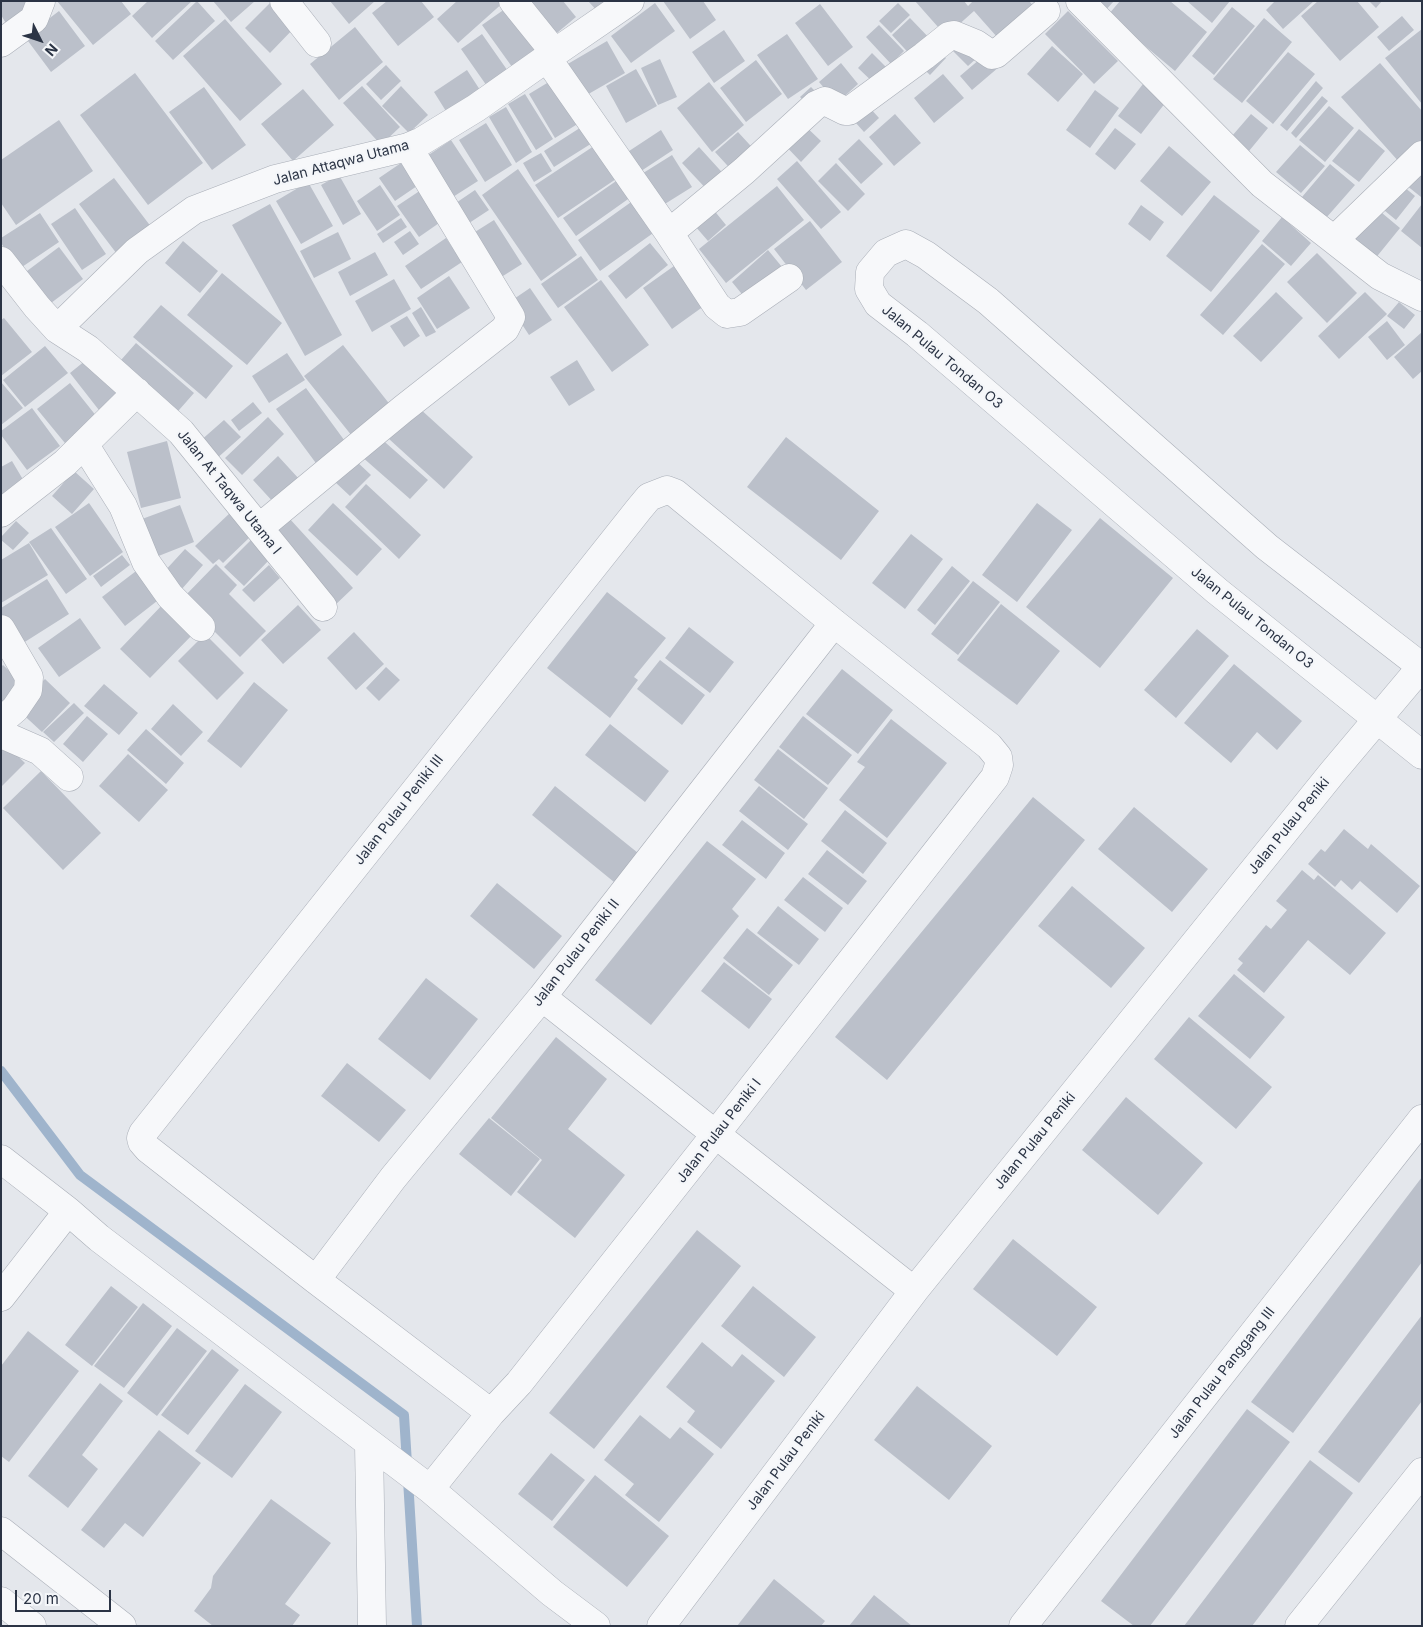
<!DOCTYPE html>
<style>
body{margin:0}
#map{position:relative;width:1423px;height:1627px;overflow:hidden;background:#e4e7ec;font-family:Inter,sans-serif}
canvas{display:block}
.frame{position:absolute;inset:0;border:2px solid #2b3445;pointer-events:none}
.north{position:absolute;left:15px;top:15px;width:50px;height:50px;-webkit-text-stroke:4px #f4f6f9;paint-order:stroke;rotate:131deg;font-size:14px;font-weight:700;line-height:20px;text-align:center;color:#2b3445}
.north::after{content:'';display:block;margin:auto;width:18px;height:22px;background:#2b3445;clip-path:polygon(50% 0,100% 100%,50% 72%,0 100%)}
.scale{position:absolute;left:15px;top:1590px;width:96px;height:22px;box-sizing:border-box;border:2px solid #2b3445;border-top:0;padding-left:6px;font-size:15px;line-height:18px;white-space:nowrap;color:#2b3445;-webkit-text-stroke:4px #f4f6f9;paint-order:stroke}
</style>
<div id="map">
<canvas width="1423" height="1627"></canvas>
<div class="frame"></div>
<div class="north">N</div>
<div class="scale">20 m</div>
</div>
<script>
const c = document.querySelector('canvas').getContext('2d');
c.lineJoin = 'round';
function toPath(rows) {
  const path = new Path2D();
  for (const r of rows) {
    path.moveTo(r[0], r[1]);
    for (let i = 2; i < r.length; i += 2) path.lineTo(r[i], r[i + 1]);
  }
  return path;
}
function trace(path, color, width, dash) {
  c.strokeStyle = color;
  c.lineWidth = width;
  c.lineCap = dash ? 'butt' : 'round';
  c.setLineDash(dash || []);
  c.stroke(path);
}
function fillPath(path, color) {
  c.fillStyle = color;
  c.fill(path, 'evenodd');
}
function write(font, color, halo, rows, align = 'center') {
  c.font = font + ' Inter,sans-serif';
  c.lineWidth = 4.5;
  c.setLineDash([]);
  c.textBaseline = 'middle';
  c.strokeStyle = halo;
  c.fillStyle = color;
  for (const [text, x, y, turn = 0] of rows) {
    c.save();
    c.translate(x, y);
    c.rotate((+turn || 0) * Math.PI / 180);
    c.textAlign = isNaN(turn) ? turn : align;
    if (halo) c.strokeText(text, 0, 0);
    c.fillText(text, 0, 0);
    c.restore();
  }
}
const stream = toPath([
 [1,1071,80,1175,404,1415,417,1626]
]);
const building = toPath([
 [1,1,30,1,34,10,7,25,1,15],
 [57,1,121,1,131,14,93,45],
 [148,1,192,1,152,38,132,16],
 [197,1,215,21,173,60,155,41],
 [213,1,255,1,231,22],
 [272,1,297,25,270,53,245,28],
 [330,1,375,1,349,24],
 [387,1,421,1,434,17,398,46,372,13],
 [457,1,505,1,458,43,437,19],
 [522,1,563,1,576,17,551,38],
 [588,1,614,1,601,15],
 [663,1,703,1,716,20,690,39],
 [915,1,964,1,968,6,973,1,1029,1,1040,13,1005,46,974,11,946,36],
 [1092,1,1114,1,1104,12],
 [1120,1,1170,1,1207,32,1175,71,1108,15],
 [1187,1,1230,1,1212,23],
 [1275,1,1314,1,1283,29,1266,10],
 [1318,1,1357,1,1379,27,1340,61,1301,16],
 [1369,1,1382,1,1376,8],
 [655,3,675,31,631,63,611,36],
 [898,3,910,15,891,33,879,21],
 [512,4,545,49,515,71,482,25],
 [820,4,853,47,828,66,795,23],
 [1232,7,1255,26,1214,75,1192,56],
 [59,11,85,46,51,72,25,37],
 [1068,11,1118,61,1094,84,1045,34],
 [1402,16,1414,30,1389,51,1377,37],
 [910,18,934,43,915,60,892,35],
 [1264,18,1292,42,1242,103,1213,79],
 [225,19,282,84,240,121,183,56],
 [879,25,904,51,891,64,866,37],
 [355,27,383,62,339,100,310,64],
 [1422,29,1422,104,1385,58],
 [724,30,745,61,714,83,692,52],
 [482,34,510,74,489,89,461,49],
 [787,34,818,79,788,99,757,55],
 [963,40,979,56,968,66,953,51],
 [607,41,625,73,585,96,566,65],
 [1052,46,1083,74,1058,102,1027,74],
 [936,48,946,58,930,75,920,65],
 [1288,52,1315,74,1273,124,1246,101],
 [872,53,892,73,878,87,858,68],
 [987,53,999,67,972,90,960,76],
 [660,59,677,97,658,105,641,68],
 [756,60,782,94,746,122,720,88],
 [841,63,858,84,837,103,819,82],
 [1380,63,1422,111,1422,144,1400,163,1341,97],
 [386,65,401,81,381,100,366,84],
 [636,69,657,106,626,123,606,86],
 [467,70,482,93,449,116,434,92],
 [135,73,203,163,148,205,80,115],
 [943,74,964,98,934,123,914,98],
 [557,77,584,120,555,138,529,94],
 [1316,81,1323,88,1287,131,1280,125],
 [709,82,744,125,712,152,677,108],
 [1143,84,1166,102,1141,134,1118,116],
 [362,86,400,127,381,145,343,103],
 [401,86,428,115,409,133,382,106],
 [204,87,246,145,212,170,169,112],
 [811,87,821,97,810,107,800,97],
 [303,89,334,125,293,161,261,124],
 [1095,90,1119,108,1090,148,1066,130],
 [525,94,553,139,536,150,508,104],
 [1322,96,1328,101,1296,138,1291,133],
 [1329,106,1354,128,1325,162,1299,140],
 [506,107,532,152,516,163,489,117],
 [870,108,879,118,864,132,855,122],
 [895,114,921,143,894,166,869,137],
 [1251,114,1268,128,1249,151,1232,136],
 [59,120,93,171,16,225,1,203,1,160],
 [800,121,821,141,801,162,781,141],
 [486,123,512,165,485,182,459,140],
 [586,124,597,140,554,167,544,151],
 [1115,128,1136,144,1115,170,1095,154],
 [1359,129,1385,151,1359,182,1332,161],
 [661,130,673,150,635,175,623,155],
 [738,132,760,156,737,176,715,152],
 [859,139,883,164,861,184,838,159],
 [451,140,478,181,445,202,418,162],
 [600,142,622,175,558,218,535,185],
 [1300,145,1325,166,1301,193,1276,172],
 [1169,146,1211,182,1182,216,1140,181],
 [699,147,729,180,712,195,682,163],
 [541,153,552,171,534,182,523,163],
 [672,155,692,187,660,207,640,175],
 [797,161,841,212,821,229,777,179],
 [401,163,417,186,395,201,379,178],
 [836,163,865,194,848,211,818,181],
 [1330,164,1355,185,1326,218,1302,197],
 [1422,166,1422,196,1421,197,1406,185],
 [518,169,577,255,541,281,482,195],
 [339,175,361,214,343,225,321,185],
 [114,178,155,232,120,258,79,204],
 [619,179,631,197,576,236,563,218],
 [308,182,333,226,301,244,276,201],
 [1398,182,1415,196,1396,220,1379,206],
 [380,185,400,215,377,231,357,201],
 [777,186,804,220,726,283,699,249],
 [421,190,442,221,419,237,397,206],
 [475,190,489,210,460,229,447,209],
 [641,195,663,226,600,271,578,240],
 [1214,195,1260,231,1211,292,1166,256],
 [708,203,726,225,708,241,689,219],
 [270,204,342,335,305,356,232,225],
 [1422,204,1422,248,1401,231],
 [1141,205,1164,222,1150,241,1128,224],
 [75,208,106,254,82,270,51,224],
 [1376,208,1400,228,1370,265,1345,246],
 [40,213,59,242,19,269,1,243,1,238],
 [1282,217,1311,243,1291,266,1262,241],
 [401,218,407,227,383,243,377,234],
 [494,220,522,264,495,281,467,237],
 [810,221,842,262,806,290,774,249],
 [410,231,419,244,403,255,394,242],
 [338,232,351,259,314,278,300,251],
 [446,238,462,262,421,289,405,266],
 [183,241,218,271,200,293,165,263],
 [650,243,668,265,626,299,608,276],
 [1262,244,1285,264,1223,335,1200,315],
 [59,247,83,279,43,309,19,277],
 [768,250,787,273,750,304,732,282],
 [375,252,388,275,350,296,338,272],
 [1317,253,1357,293,1327,323,1287,282],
 [581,256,598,280,558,308,541,284],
 [674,266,704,306,672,329,643,288],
 [222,273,282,323,247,365,187,315],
 [449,276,470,308,437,329,417,298],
 [394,279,411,309,372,332,355,301],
 [601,280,649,345,612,372,564,307],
 [530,288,552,320,529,335,508,303],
 [1276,292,1303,318,1261,362,1233,336],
 [1365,292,1387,314,1339,359,1318,336],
 [1399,302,1415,315,1404,329,1387,316],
 [161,305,233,366,206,399,133,337],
 [421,307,436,332,426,337,412,313],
 [407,316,420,336,404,347,390,326],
 [4,318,32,352,1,376,1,320],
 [1387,321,1405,345,1387,360,1368,337],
 [1422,332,1422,371,1413,379,1394,357],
 [136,343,194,393,172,418,114,368],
 [343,345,395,411,356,441,304,376],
 [45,346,68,373,25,407,3,380],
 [287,353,305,380,269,403,252,376],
 [91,356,124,397,102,414,70,373],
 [577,360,595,390,569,406,550,377],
 [1,382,23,408,1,425],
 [70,383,101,422,69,448,37,409],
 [306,388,350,448,321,470,276,409],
 [253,402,262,413,239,431,231,420],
 [418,407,473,457,444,489,389,439],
 [32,408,60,446,27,470,1,435,1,431],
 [268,417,284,434,242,475,225,458],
 [224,420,241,437,215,460,199,442],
 [378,436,428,480,410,499,361,456],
 [786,437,879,511,841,560,747,487],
 [167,441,181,498,141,508,127,452],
 [278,456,300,480,275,504,253,480],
 [355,460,371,475,350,496,335,482],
 [12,461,28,488,1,503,1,467],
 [74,471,94,489,72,514,52,496],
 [366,484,421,535,399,559,345,507],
 [89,503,123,552,90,576,55,527],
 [333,503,382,549,357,576,308,530],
 [1037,503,1072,530,1017,602,982,575],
 [180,505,194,542,156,557,142,519],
 [231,512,250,537,223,563,219,559,213,564,195,546],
 [289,518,353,588,332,608,268,538],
 [1100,518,1173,578,1100,668,1026,607],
 [16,521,29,533,13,550,1,540,1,537],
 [51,528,87,579,66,594,29,542],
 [911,534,943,559,905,609,872,583],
 [252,539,271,558,244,586,224,567],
 [29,543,48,575,1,603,1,560],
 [185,549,203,565,181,590,162,574],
 [122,555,130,565,101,587,93,576],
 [216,564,237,585,229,594,266,631,240,657,182,599],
 [144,565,166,594,125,626,102,597],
 [269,565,280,578,254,602,242,590],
 [952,566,970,581,935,625,917,610],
 [47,579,69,614,20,645,1,615,1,608],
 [973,581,1000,602,958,655,931,634],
 [607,592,666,638,634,677,638,680,610,718,547,668],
 [166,601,197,630,150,678,120,649],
 [1001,604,1060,651,1017,705,957,660],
 [298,605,321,630,283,664,261,640],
 [80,618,101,648,59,677,38,648],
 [689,627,734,662,710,693,665,658],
 [1197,629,1229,656,1176,718,1144,690],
 [354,632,384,664,356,690,327,658],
 [205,634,244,673,217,700,178,661],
 [660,660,705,695,682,725,637,689],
 [1234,664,1302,721,1277,750,1257,732,1231,763,1184,723],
 [3,665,23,684,1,708,1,667],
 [386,667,400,680,379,701,366,688],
 [842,669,893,710,858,754,806,714],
 [45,679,70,703,42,732,16,708],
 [254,682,288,710,241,768,207,741],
 [104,684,138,713,119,735,84,706],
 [74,703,84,713,54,742,43,732],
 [173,704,203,732,181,756,151,729],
 [87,716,108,734,83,762,63,744],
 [803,716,852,755,828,785,779,747],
 [891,719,947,763,887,838,839,800,865,767,857,762],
 [610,724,669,771,645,802,585,755],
 [146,729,184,763,166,784,127,750],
 [1,740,25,763,1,787],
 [778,749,828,788,804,819,754,780],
 [128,754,168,790,139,822,99,786],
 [41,771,101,833,63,870,3,808],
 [555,786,638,853,614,882,532,815],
 [759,786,808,824,788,850,739,811],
 [1033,797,1085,840,887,1080,835,1037],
 [1134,807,1208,869,1172,912,1098,849],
 [845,810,887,843,863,874,821,841],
 [742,820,785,853,766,879,722,845],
 [1344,829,1368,849,1371,844,1420,886,1397,913,1360,881,1352,890,1341,880,1335,887,1308,864,1321,849,1325,852],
 [707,841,756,879,732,909,739,916,651,1025,595,980],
 [827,850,867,881,848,905,808,874],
 [1302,870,1314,880,1318,875,1386,933,1350,975,1308,940,1264,993,1237,970,1243,963,1238,959,1266,925,1271,929,1287,910,1276,901],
 [803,877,843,908,825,932,784,900],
 [497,883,562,936,534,969,470,916],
 [1072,886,1145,948,1111,988,1038,926],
 [778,906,819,939,799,965,757,933],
 [747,928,793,965,769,995,723,958],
 [724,962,772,999,749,1029,701,991],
 [1234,974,1285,1017,1250,1059,1198,1016],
 [426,978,478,1019,430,1080,378,1039],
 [1189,1017,1272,1087,1236,1129,1154,1059],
 [556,1037,607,1079,568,1129,625,1175,575,1238,517,1192,542,1160,491,1118],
 [347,1063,406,1110,379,1142,321,1096],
 [1126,1097,1203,1163,1158,1215,1082,1150],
 [489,1118,540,1159,511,1196,459,1154],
 [1422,1177,1422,1262,1293,1433,1251,1402],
 [697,1230,741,1266,594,1449,549,1413],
 [1013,1239,1097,1307,1057,1356,973,1289],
 [111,1286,138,1307,92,1366,65,1345],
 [753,1286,816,1337,784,1377,721,1326],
 [143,1303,172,1326,124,1388,94,1366],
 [1422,1315,1422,1401,1359,1483,1318,1452],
 [177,1328,207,1351,157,1416,127,1393],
 [28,1331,79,1371,9,1462,1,1456,1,1366],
 [702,1342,732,1367,742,1354,775,1381,721,1449,687,1422,695,1411,666,1387],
 [212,1349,239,1370,188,1435,161,1415],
 [100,1383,123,1401,82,1455,98,1469,68,1508,28,1476],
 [245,1384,282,1412,232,1478,195,1451],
 [917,1386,992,1446,949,1500,874,1440],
 [1247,1409,1290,1442,1150,1626,1134,1626,1101,1601],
 [640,1415,670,1439,680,1427,714,1454,659,1522,625,1495,634,1484,604,1460],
 [159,1430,201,1463,143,1537,125,1523,104,1548,81,1530],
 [551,1453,585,1480,552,1521,518,1494],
 [1310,1460,1353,1493,1291,1575,1252,1626,1184,1626],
 [595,1475,669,1536,627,1587,553,1527],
 [271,1499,331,1543,285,1604,300,1615,292,1626,213,1626,194,1611,211,1588,213,1576],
 [774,1579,825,1621,821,1626,737,1626],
 [874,1595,912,1626,849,1626]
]);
const minor = toPath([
 [284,1,317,43],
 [513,1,555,53],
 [1080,1,1262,184,1334,240,1422,155],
 [1,43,34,19,41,1],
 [547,58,669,233,717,306,727,314,740,312,789,278],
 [669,233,744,171,816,105,825,101,845,111,849,111,924,56,949,36,954,35,976,44,992,55,996,54,1046,11],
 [1334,240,1380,276,1422,297],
 [1,261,37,307,57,329,88,349,181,432,323,607],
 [57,329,137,251,194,210,275,179,408,147,422,141,476,108,547,58,630,1],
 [84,444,123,506,146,562,170,596,201,627],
 [1,513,65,463,137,392],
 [259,528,403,409,505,329,511,317,408,147],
 [1,629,29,677,28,690,15,709,1,721],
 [1422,667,1267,547,988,301,926,255,906,244,886,253,870,272,869,289,878,304,917,334,1217,591,1422,755],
 [1,731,8,737,40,751,69,777],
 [542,997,914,1291],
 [1,1159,68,1211,99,1238,430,1489,552,1593,596,1626],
 [316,1280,393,1178,542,997,834,623],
 [1,1297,68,1211],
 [369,1444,372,1626],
 [430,1489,491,1413,519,1383,715,1135,995,777,999,765,998,757,989,746,834,623,675,493,667,490,649,497,639,509,143,1133,141,1138,142,1142,148,1149,316,1280,491,1413],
 [1,1531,122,1626],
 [1,1601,32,1626],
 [661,1626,914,1291,1332,773,1422,666],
 [1023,1626,1422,1119],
 [1299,1626,1422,1472]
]);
const streetNames = [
 ["Jalan Attaqwa Utama",341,163,-15],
 ["Jalan Pulau Tondan O3",942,357,40],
 ["Jalan At Taqwa Utama I",229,492,51],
 ["Jalan Pulau Tondan O3",1252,618,39],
 ["Jalan Pulau Peniki III",399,810,-52],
 ["Jalan Pulau Peniki",1289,826,-51],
 ["Jalan Pulau Peniki II",576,953,-52],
 ["Jalan Pulau Peniki I",719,1131,-52],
 ["Jalan Pulau Peniki",1035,1141,-51],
 ["Jalan Pulau Panggang III",1222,1373,-52],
 ["Jalan Pulau Peniki",786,1461,-53]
];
trace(stream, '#9fb4cc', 10);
fillPath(building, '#bbc0ca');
trace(minor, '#a9aeb7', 29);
trace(minor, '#f7f8fa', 28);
write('14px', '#2b3445', '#f4f6f9', streetNames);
</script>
